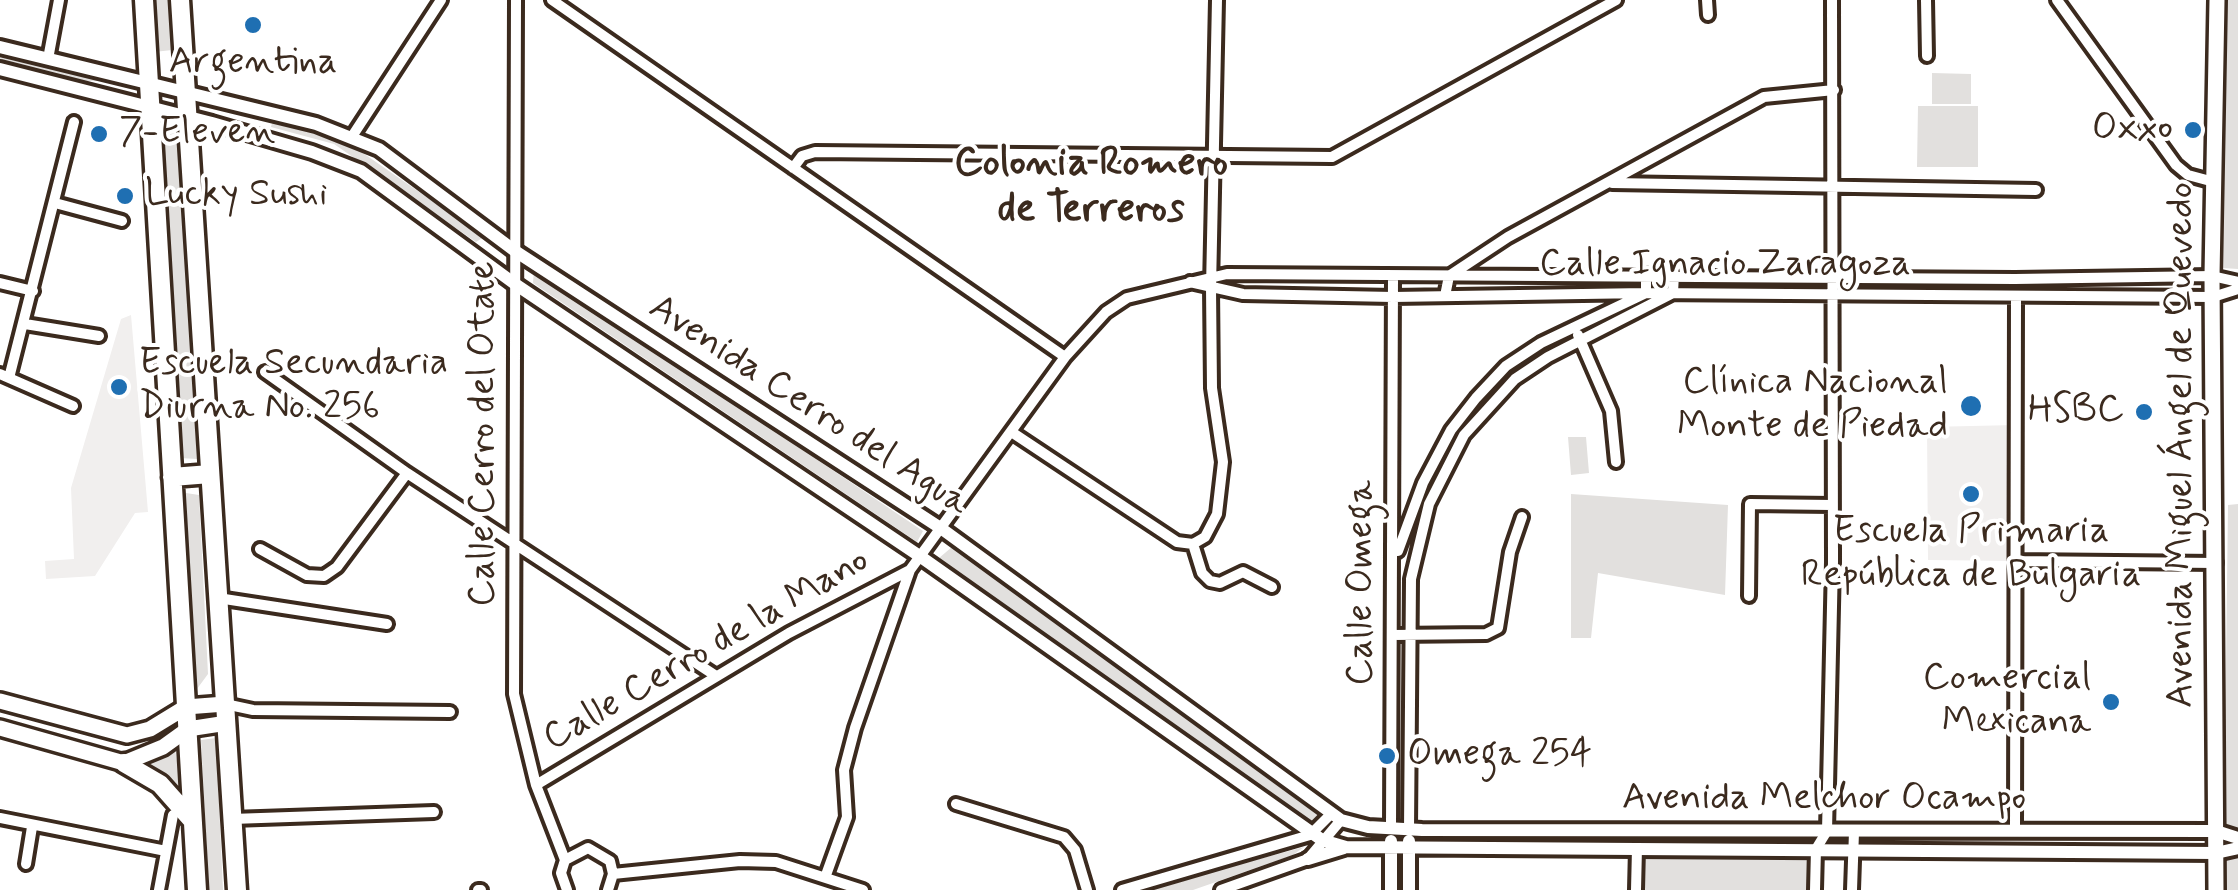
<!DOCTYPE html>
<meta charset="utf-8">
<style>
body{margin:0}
canvas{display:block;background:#fff}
</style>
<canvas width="2238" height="890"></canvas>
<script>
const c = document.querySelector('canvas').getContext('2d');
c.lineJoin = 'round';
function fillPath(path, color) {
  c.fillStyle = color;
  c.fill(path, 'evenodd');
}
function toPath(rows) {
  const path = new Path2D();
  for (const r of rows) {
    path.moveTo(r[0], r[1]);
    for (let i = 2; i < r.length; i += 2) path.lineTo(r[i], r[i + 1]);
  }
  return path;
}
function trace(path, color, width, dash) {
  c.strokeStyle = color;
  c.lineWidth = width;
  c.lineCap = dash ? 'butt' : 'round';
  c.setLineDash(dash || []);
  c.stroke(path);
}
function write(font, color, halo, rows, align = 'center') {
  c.font = font + ' Mynerve,sans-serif';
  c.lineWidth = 8;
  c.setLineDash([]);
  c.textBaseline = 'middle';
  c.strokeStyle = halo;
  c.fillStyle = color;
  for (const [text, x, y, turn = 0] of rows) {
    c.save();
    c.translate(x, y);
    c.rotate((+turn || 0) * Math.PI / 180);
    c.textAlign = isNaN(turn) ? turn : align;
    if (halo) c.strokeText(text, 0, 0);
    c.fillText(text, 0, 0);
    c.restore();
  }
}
const built = toPath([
 [131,315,148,512,135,513,95,576,46,579,45,561,74,559,71,488,121,319],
 [2016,425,2015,561,1928,560,1927,427]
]);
const green = toPath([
 [153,0,168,0,172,50,154,52],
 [2226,0,2238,0,2238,269,2222,268],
 [0,54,105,81,76,81,0,61],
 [1932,73,1971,74,1971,104,1932,104],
 [1918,106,1978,106,1978,167,1917,167],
 [272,123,340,137,484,237,476,242,334,144,271,127],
 [164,132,180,134,197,459,179,458],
 [534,269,923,531,917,542,533,283],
 [1568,437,1586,437,1589,473,1571,475],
 [186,493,199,495,208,674,194,693],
 [1571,494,1728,505,1725,595,1598,573,1591,638,1571,638],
 [2238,504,2238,828,2224,826,2228,505],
 [952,547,1319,816,1308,826,939,558],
 [216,738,223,890,209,890,201,740],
 [175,749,183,796,142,763],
 [1417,833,1813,836,1809,843,1415,842],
 [1304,847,1293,855,1193,890,1143,890],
 [1644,856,1811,860,1811,890,1644,890],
 [2238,856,2238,890,2224,890,2224,861]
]);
const minor = toPath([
 [516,0,514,694,536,785,565,860],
 [552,0,1065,357],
 [1707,0,1708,15],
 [1926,0,1927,56],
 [2057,0,2176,165,2188,175,2214,182],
 [48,59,59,0],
 [353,135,441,0],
 [793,168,802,156,815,152,1332,157,1616,0],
 [1612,183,2036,190],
 [55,203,122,221],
 [1190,282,1243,294,1393,297,1646,293,2213,297,2238,289],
 [0,283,33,291],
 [1445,296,1449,276,1508,237,1764,97,1834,90],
 [25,324,99,336],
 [1578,335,1611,411,1616,462],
 [265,372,407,473,716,676],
 [0,374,73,406],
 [9,378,74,122],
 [1013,433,1177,542,1193,544,1205,537,1217,514,1223,462,1212,388,1211,288,1217,0],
 [1193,544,1202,573,1210,581,1220,583,1243,572,1272,587],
 [260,549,307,575,324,576,337,567,407,473],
 [1398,551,1423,483,1451,430,1476,398,1506,366,1541,343,1646,293,1646,274],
 [2015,561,2216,563],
 [1749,596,1750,504,1832,505],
 [218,598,387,624],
 [1393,635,1486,634,1498,628,1510,552,1522,517],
 [225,704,253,710,450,712],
 [536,785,789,633,910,570],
 [956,804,1064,837,1075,850,1087,890],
 [0,818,166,851],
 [232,819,434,812],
 [1391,828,1393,276],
 [1409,829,1411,579,1429,504,1464,435,1515,379,1548,357,1673,293,1674,274],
 [2015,831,2016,298],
 [26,864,32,827],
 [613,874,740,861,776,862,863,890],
 [826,875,847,817,844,770,855,728,910,570,1065,357,1106,312,1127,298,1227,274,2015,279,2212,276,2238,282],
 [159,890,173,815],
 [478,890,481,890],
 [567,890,561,873,565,860,588,848,610,861,613,874,608,890],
 [1122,890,1310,835,1331,814],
 [1221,890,1308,859,1341,820],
 [1636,890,1637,848],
 [1815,890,1816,849,1827,831,1833,562,1832,0],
 [1852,890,1854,832]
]);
const tertiary = toPath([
 [0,47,316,124,379,149,515,251,942,529,1341,820,1368,827,1422,830,2216,831,2238,838],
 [0,69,212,123,312,152,361,171,515,284,921,557,1322,840,1346,847,2216,853,2238,848],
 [1409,841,1409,890],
 [1308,859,1344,848],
 [1391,890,1391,841]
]);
const secondary = toPath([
 [0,701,127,735,150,729,186,707,225,704],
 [0,728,124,763,163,747,188,729,227,723],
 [2216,890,2212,276,2217,0]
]);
const primary = toPath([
 [144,0,197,890],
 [180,0,237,890],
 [172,477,210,474],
 [124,763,160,784,191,819]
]);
const markers = [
 [253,25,10,"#1f6fb2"],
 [2193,130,10,"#1f6fb2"],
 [99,134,10,"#1f6fb2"],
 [125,196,10,"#1f6fb2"],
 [119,387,10,"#1f6fb2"],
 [1971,406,12,"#1f6fb2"],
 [2144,412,10,"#1f6fb2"],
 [1971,494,10,"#1f6fb2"],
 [2111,702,10,"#1f6fb2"],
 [1387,756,10,"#1f6fb2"]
];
const poiNames = [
 ["Argentina",253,64,"center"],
 ["Oxxo",2173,130],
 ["7-Eleven",119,134,"left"],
 ["Lucky Sushi",145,196,"left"],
 ["Escuela Secundaria",139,365,"left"],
 ["Diurna No. 256",139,409,"left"],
 ["Clínica Nacional",1948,384],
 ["Monte de Piedad",1948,428],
 ["HSBC",2124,412],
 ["Escuela Primaria",1971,533,"center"],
 ["República de Bulgaria",1971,577,"center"],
 ["Comercial",2091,680],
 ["Mexicana",2091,724],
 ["Omega 254",1407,756,"left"]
];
const streetNames = [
 ["Calle Ignacio Zaragoza",1725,266],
 ["Avenida Cerro del Agua",808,407,33],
 ["Calle Cerro del Otate",485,434,-90],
 ["Avenida Miguel Ángel de Quevedo",2183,445,-90],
 ["Calle Omega",1363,583,-90],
 ["Calle Cerro de la Mano",707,651,-30],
 ["Avenida Melchor Ocampo",1824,800]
];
const neighbourhoodNames = [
 ["Colonia Romero",1091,166],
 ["de Terreros",1091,212]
];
fillPath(built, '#f1efee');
fillPath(green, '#e2e0de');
trace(minor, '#3b2a1e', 18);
trace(tertiary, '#3b2a1e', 20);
trace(secondary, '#3b2a1e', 22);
trace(primary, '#3b2a1e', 25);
trace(minor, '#fff', 10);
trace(tertiary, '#fff', 12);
trace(secondary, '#fff', 15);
trace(primary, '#fff', 18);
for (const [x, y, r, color] of markers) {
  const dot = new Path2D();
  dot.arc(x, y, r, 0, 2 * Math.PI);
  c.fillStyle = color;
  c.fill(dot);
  trace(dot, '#fff', 4);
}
write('38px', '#3b2a1e', '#fff', poiNames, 'right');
write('38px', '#3b2a1e', '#fff', streetNames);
write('bold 40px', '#3b2a1e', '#fff', neighbourhoodNames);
</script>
